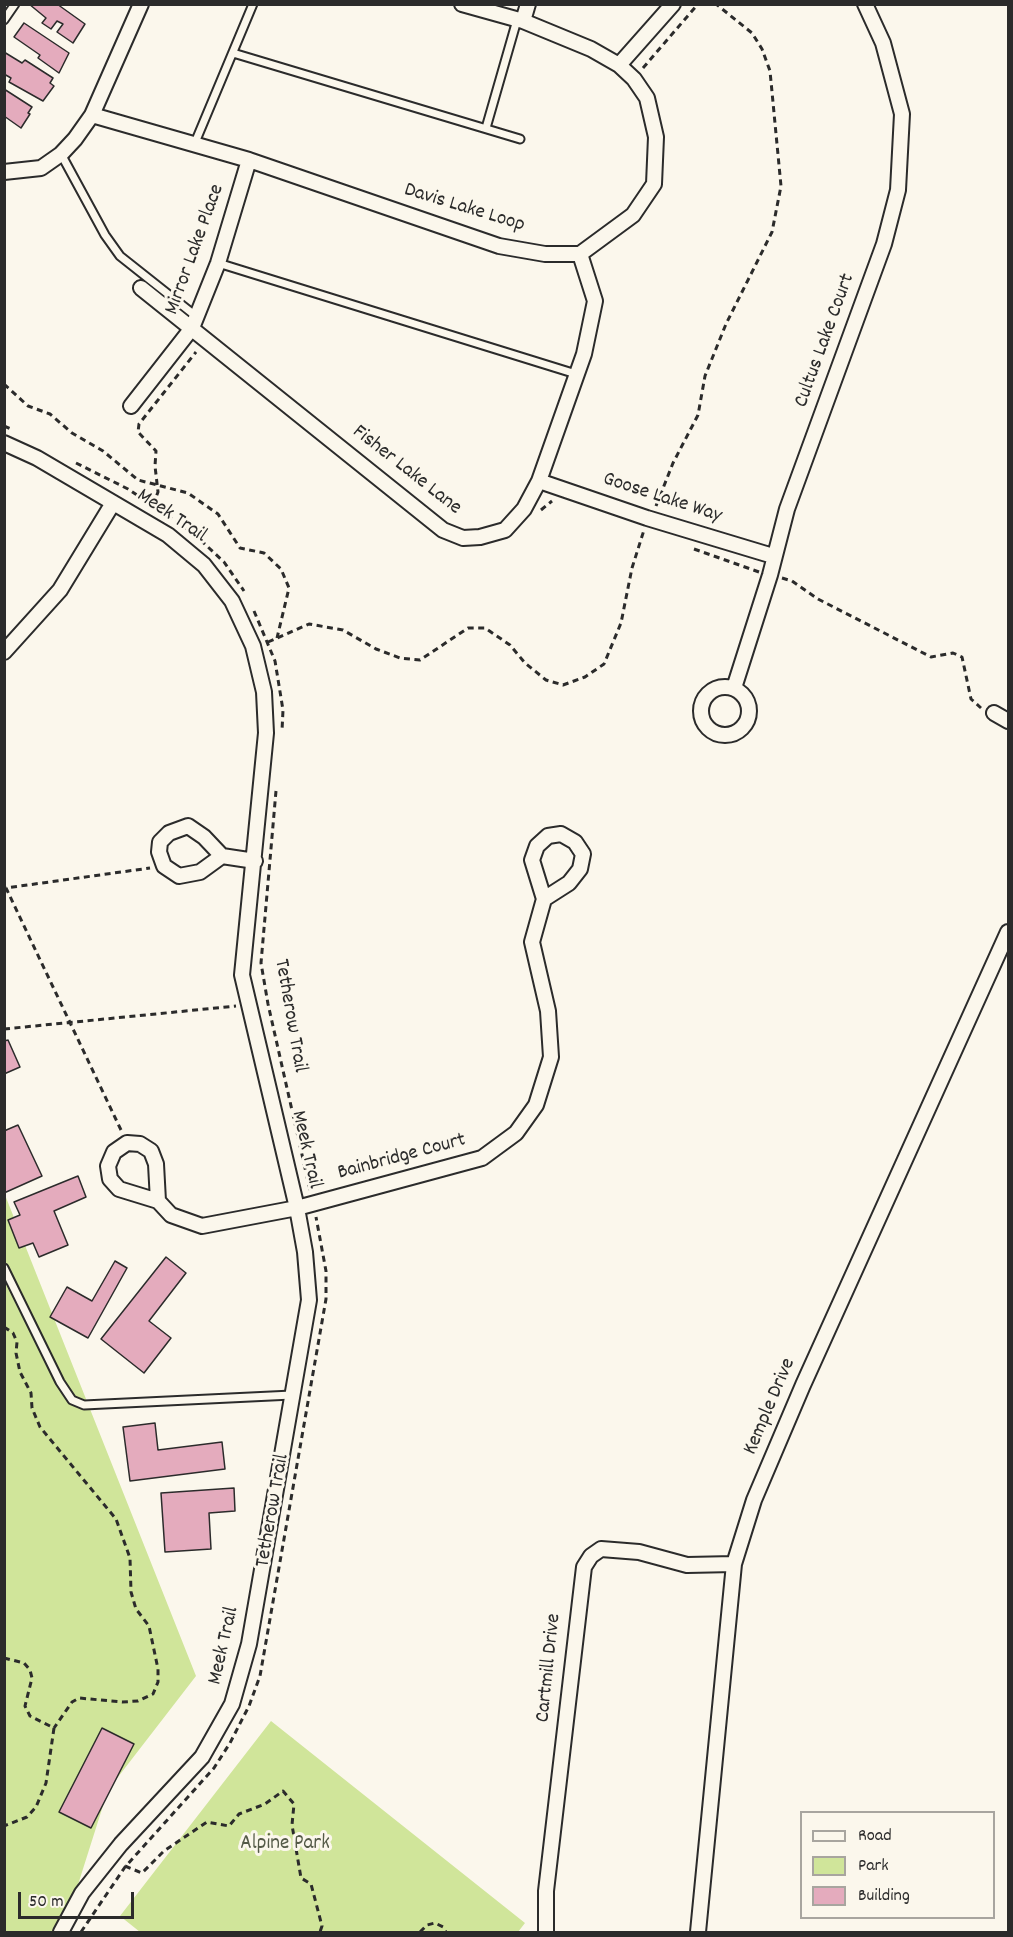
<!DOCTYPE html>
<style>
body{margin:0}
#map{position:relative;width:1013px;height:1937px;overflow:hidden;background:#fbf7ec;font-family:Dekko,sans-serif}
canvas{display:block}
.frame{position:absolute;inset:0;border:6px solid #2b2b2b;pointer-events:none}
.legend{position:absolute;left:800px;top:1811px;width:195px;height:108px;box-sizing:border-box;background:#fbf7ec;border:2px solid #a8a59f;margin:0;padding:8px 10px;list-style:none;font-size:18px;color:#2b2b2b}
.legend li{display:flex;align-items:center;gap:12px;height:30px}
.legend b{width:30px;border:2px solid #a8a59f}
.scale{position:absolute;left:18px;top:1892px;width:116px;height:27px;box-sizing:border-box;border:3px solid #2b2b2b;border-top:0;padding-left:8px;font-size:18px;line-height:21px;white-space:nowrap;color:#2b2b2b;-webkit-text-stroke:4px #fbf7ec;paint-order:stroke}
</style>
<div id="map">
<canvas width="1013" height="1937"></canvas>
<div class="frame"></div>
<ul class="legend">
<li><b style="height:8px;background:#fbf7ec"></b>Road</li>
<li><b style="height:16px;background:#d0e59a"></b>Park</li>
<li><b style="height:16px;background:#e4abbd"></b>Building</li>
</ul>
<div class="scale">50 m</div>
</div>
<script>
const c = document.querySelector('canvas').getContext('2d');
c.lineJoin = 'round';
function fillPath(path, color) {
  c.fillStyle = color;
  c.fill(path, 'evenodd');
}
function toPath(rows) {
  const path = new Path2D();
  for (const r of rows) {
    if (r.length === 3) {
      path.moveTo(r[0] + r[2], r[1]);
      path.arc(r[0], r[1], r[2], 0, 2 * Math.PI);
      continue;
    }
    path.moveTo(r[0], r[1]);
    for (let i = 2; i < r.length; i += 2) path.lineTo(r[i], r[i + 1]);
  }
  return path;
}
function trace(path, color, width, dash) {
  c.strokeStyle = color;
  c.lineWidth = width;
  c.lineCap = dash ? 'butt' : 'round';
  c.setLineDash(dash || []);
  c.stroke(path);
}
function write(font, color, halo, rows, align = 'center') {
  c.font = font + ' Dekko,sans-serif';
  c.lineWidth = 6;
  c.setLineDash([]);
  c.textBaseline = 'middle';
  c.strokeStyle = halo;
  c.fillStyle = color;
  for (const [text, x, y, turn = 0] of rows) {
    c.save();
    c.translate(x, y);
    c.rotate((+turn || 0) * Math.PI / 180);
    c.textAlign = isNaN(turn) ? turn : align;
    if (halo) c.strokeText(text, 0, 0);
    c.fillText(text, 0, 0);
    c.restore();
  }
}
const green = toPath([
 [5,1195,196,1676,108,1790,63,1932,5,1932],
 [271,1721,525,1923,518,1932,140,1932,120,1916]
]);
const building = toPath([
 [29,4,57,4,85,24,73,43,57,32,63,24,57,21,51,29,42,23,46,18,29,4],
 [24,23,69,53,59,73,38,58,40,55,14,37,24,23],
 [4,52,22,63,25,60,53,78,50,83,54,86,43,101,9,82,11,78,4,74,4,52],
 [4,89,32,107,28,113,30,114,21,128,4,116,4,89],
 [8,1040,20,1067,4,1074,4,1041,8,1040],
 [18,1125,42,1176,4,1193,4,1131,18,1125],
 [78,1176,86,1197,54,1211,68,1245,39,1257,33,1243,19,1248,8,1220,20,1215,14,1202,78,1176],
 [166,1257,186,1273,149,1321,171,1338,144,1373,101,1339,166,1257],
 [115,1261,127,1268,88,1338,50,1317,67,1287,92,1301,115,1261],
 [155,1423,158,1450,222,1442,225,1469,130,1481,123,1427,155,1423],
 [234,1488,235,1511,209,1513,211,1549,165,1552,161,1493,234,1488],
 [102,1728,134,1744,91,1828,59,1812,102,1728]
]);
const path = toPath([
 [643,68,698,4],
 [4,384,28,406,50,414,72,433,103,451,138,480,188,493,218,514,240,548,264,553,281,569,289,588,277,638],
 [4,426,11,429],
 [76,463,128,489,193,533,224,562,244,591],
 [153,505,158,492,155,466,156,451,138,432,139,424,196,352],
 [656,506,673,463,698,415,705,376,726,324,772,232,781,186,770,71,762,49,752,33,716,4],
 [541,510,552,501],
 [694,549,759,572],
 [782,578,792,581,818,599,931,657,953,653,962,657,971,699,981,708],
 [254,611,275,661,283,710,282,731],
 [268,642,309,624,343,630,376,649,400,658,420,660,468,628,485,628,510,645,525,663,546,680,563,685,585,677,604,664,621,623,632,568,644,530],
 [276,791,261,963,268,1004,310,1190],
 [4,1029,236,1006],
 [121,1130,6,888,150,868],
 [4,1327,13,1333,17,1342,16,1353,20,1372,31,1393,32,1408,40,1427,116,1519,130,1558,131,1592,136,1609,149,1626,158,1669,158,1682,153,1694,138,1701,122,1702,79,1698,72,1702,54,1728],
 [4,1658,24,1663,30,1670,32,1678,25,1706,30,1716,54,1728,46,1783,36,1807,27,1817,4,1826],
 [125,1866,142,1873,164,1851,207,1822,229,1826,239,1814,265,1804,283,1791,294,1804,292,1825,301,1878,311,1884,322,1926,320,1932],
 [81,1932,125,1867,214,1768,230,1743,249,1706,260,1676,326,1299,326,1271,316,1217],
 [420,1932,427,1925,435,1923,443,1927,446,1932]
]);
const service = toPath([
 [4,20,15,4],
 [233,53,520,139],
 [486,128,517,20],
 [194,145,253,4],
 [61,154,105,235,120,256,197,317],
 [218,263,576,374],
 [4,1268,60,1382,72,1400,84,1405,292,1395]
]);
const minor = toPath([
 [523,21,528,4],
 [619,65,673,4],
 [92,115,249,160,499,246,545,254,580,254,633,215,654,184,656,137,647,98,634,79,619,65,591,49,523,21,462,4],
 [4,172,41,168,61,154,75,139,92,115,141,4],
 [141,288,443,530,463,538,480,537,505,530,524,509,539,481,584,354,595,301,580,254],
 [131,406,192,328,218,263,249,160],
 [4,443,37,458,168,535,204,565,232,601,253,646,264,692,266,733,242,975,297,1208,305,1252,309,1300,249,1644,232,1704,202,1757,121,1844,82,1893,61,1932],
 [539,481,647,518,773,556],
 [4,652,60,590,113,503],
 [725,711,24],
 [734,688,770,575,787,509,884,244,898,190,902,114,883,43,865,4],
 [994,713,1008,721],
 [222,856,200,872,179,876,164,866,159,852,160,842,169,833,188,826,204,837,222,856,255,861],
 [158,1201,156,1164,151,1151,140,1144,127,1143,114,1152,108,1166,110,1179,119,1189,158,1201,171,1215,202,1226,297,1208,482,1158,516,1133,536,1105,551,1057,548,1011,532,942,544,899,532,860,537,846,548,836,561,834,575,842,583,854,580,869,569,883,544,899],
 [546,1932,546,1891,584,1567,591,1556,601,1549,639,1552,687,1565,734,1564],
 [698,1932,734,1564,754,1500,803,1385,1008,932]
]);
const streetNames = [
 ["Davis Lake Loop",464,209,17],
 ["Mirror Lake Place",196,250,-70],
 ["Cultus Lake Court",826,341,-70],
 ["Fisher Lake Lane",406,471,38],
 ["Goose Lake Way",662,499,18],
 ["Meek Trail",171,517,34],
 ["Tetherow Trail",289,1016,80],
 ["Meek Trail",305,1150,77],
 ["Bainbridge Court",402,1158,-15],
 ["Kemple Drive",771,1407,-67],
 ["Tetherow Trail",274,1511,-80],
 ["Meek Trail",225,1646,-77],
 ["Cartmill Drive",550,1668,-84]
];
const parkNames = [
 ["Alpine Park",285,1845]
];
fillPath(green, '#d0e59a');
fillPath(building, '#e4abbd');
trace(building, '#2b2b2b', 1.5);
trace(service, '#2b2b2b', 11);
trace(minor, '#2b2b2b', 18);
trace(path, '#2b2b2b', 3, [6, 4.5]);
trace(service, '#fbf7ec', 7);
trace(minor, '#fbf7ec', 14);
write('21px', '#2b2b2b', '#fbf7ec', streetNames);
write('21px', '#545a47', '#fbf7ec', parkNames);
</script>
